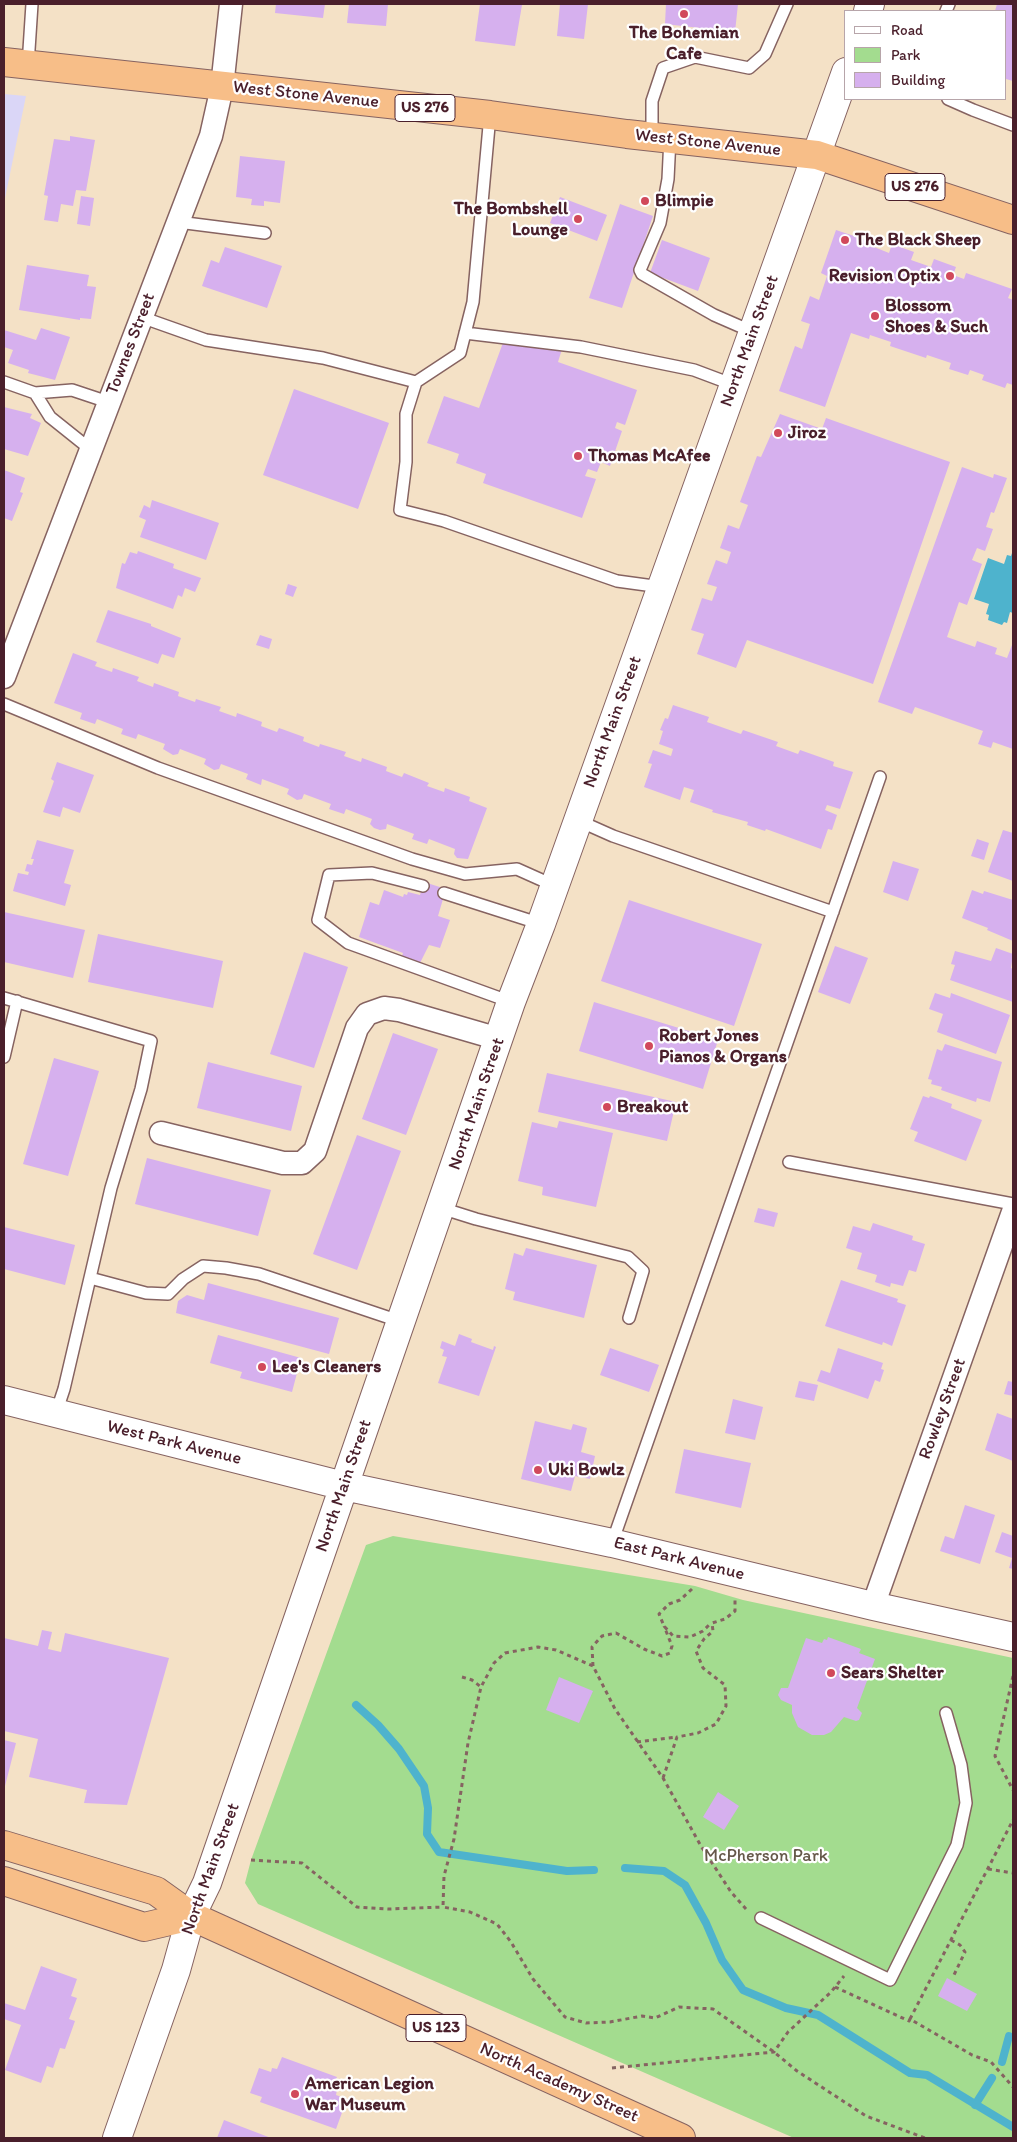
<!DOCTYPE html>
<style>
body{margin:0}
#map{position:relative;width:1017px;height:2142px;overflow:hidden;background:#f4e1c6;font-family:Itim,sans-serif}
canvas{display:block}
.frame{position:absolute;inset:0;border:5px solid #4a1f2b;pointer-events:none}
.legend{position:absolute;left:844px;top:10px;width:162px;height:90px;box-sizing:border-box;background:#fff;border:1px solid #b7a5aa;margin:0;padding:6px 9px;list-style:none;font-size:15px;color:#4a1f2b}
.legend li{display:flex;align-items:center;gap:10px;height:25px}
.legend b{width:25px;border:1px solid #b7a5aa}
</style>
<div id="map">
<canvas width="1017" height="2142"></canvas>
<div class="frame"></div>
<ul class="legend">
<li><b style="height:6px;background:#fff"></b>Road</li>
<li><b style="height:14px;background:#a3dc8f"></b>Park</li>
<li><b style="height:14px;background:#d6b0ee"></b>Building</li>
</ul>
</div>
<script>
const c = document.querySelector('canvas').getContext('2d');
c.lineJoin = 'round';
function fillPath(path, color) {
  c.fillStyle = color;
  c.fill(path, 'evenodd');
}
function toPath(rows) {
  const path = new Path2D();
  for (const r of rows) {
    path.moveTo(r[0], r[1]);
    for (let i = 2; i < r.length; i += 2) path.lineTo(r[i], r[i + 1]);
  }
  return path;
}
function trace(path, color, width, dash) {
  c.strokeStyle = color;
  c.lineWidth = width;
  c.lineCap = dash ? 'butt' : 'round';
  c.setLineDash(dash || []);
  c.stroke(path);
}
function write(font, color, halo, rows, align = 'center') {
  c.font = font + ' Itim,sans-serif';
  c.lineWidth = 4.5;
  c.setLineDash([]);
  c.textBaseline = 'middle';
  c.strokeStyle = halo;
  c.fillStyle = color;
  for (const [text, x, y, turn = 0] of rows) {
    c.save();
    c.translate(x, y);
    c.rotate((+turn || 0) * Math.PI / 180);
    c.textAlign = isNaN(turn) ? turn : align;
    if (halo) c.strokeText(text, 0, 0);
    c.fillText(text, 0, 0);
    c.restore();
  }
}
const built = toPath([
 [4,94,26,96,4,203]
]);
const green = toPath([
 [393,1536,695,1586,743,1600,1013,1658,1013,2138,794,2138,258,1904,245,1883,251,1860,366,1545]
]);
const water = toPath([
 [1012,553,1013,613,1010,612,1007,623,1004,622,1002,625,988,620,989,615,986,614,989,604,974,599,988,558,1004,564,1007,555,1011,556]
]);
const stream = toPath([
 [356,1705,378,1725,399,1749,424,1786,428,1808,427,1834,439,1852,567,1871,594,1870],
 [625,1868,664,1871,685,1885,706,1923,722,1960,743,1990,786,2008,818,2015,910,2073,927,2075,1013,2127],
 [1002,2062,1009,2036],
 [975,2105,992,2078]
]);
const building = toPath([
 [276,4,325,4,323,18,275,13],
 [349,4,388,4,386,26,347,23],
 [480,4,522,5,515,46,475,41],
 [560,4,588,4,584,39,557,36],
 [666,4,738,4,735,32,665,24],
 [997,4,1013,4,1013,81,1006,79,1006,11,995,11],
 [70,136,95,140,86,191,76,190,73,206,61,204,58,222,44,220,48,196,44,195,54,139,70,141],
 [240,156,285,161,280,203,264,201,264,206,251,205,252,199,236,197],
 [81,196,94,198,90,226,77,224],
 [560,197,607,215,597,241,550,223],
 [620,204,653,216,622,308,589,298],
 [836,230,875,243,874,247,889,253,892,244,914,252,911,260,931,267,934,259,956,267,953,275,964,279,966,273,1012,289,1008,298,1013,300,1013,385,1007,383,1005,388,982,380,984,375,970,370,968,375,949,369,951,363,927,355,926,358,890,346,891,342,870,335,869,339,851,333,825,407,779,391,795,346,802,349,810,324,801,321,810,296,819,300,827,276,821,273],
 [662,240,710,258,698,291,650,273],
 [225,247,282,266,267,308,202,286,211,260,219,263],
 [27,265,89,275,87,286,96,287,91,319,80,318,80,320,19,310],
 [41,328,70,337,55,380,28,373,29,370,8,363,13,350,4,347,4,330,36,340],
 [504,340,563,346,558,362,637,390,625,425,617,422,615,428,622,431,610,466,601,462,597,472,588,469,585,476,596,479,582,518,483,483,486,474,456,463,459,454,427,443,444,396,479,408],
 [294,389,389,423,358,509,263,475],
 [4,407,32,414,30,418,41,423,28,456,4,449],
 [780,414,822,429,826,418,950,462,873,684,747,640,736,668,697,654,704,634,691,630,702,598,712,601,717,587,707,584,716,560,727,564,731,552,720,548,728,525,739,529,748,505,740,502,757,456,761,457],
 [962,467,993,478,994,474,1007,478,994,513,991,512,986,527,993,529,985,551,977,548,972,560,982,564,967,605,959,602,947,637,975,647,977,641,997,648,995,654,1007,658,1012,645,1013,646,1013,749,993,742,991,748,978,744,983,731,915,707,912,714,878,702],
 [4,470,25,478,20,492,23,493,12,521,4,518],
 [152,500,219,523,206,560,140,537,146,520,139,517,144,505,150,508],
 [138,551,174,564,173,568,201,578,195,592,185,588,182,597,178,595,173,609,116,588,122,563,125,564,130,552,137,554],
 [288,584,297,587,293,597,285,594],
 [108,610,151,624,151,626,181,638,174,658,162,654,158,664,96,642],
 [260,635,272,639,269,649,256,645],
 [73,653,97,662,95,666,112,672,113,668,139,677,137,681,153,687,154,683,179,692,178,696,195,702,196,699,221,707,219,711,236,717,237,713,262,722,261,726,277,732,279,728,304,737,303,741,319,747,320,744,346,752,344,756,361,762,362,758,387,767,386,771,402,777,404,773,429,783,427,786,444,792,445,788,470,797,469,801,487,808,468,859,457,858,454,854,455,849,429,839,427,844,412,839,414,834,387,824,386,829,380,830,374,828,370,824,372,819,346,809,344,814,329,809,331,804,304,794,302,799,297,800,287,794,289,789,262,779,261,785,246,779,248,774,221,764,219,769,214,770,204,764,206,759,180,749,178,754,173,755,163,749,165,744,138,734,136,739,121,734,123,729,97,719,95,724,80,719,82,713,54,703],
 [673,705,709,717,707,722,741,734,743,730,778,742,776,746,798,754,800,750,834,762,833,766,853,772,840,809,827,805,825,810,837,815,832,830,828,829,821,849,766,829,765,831,747,825,748,822,712,812,713,810,690,802,694,790,684,787,680,800,644,787,652,764,648,763,653,750,671,756,673,749,659,744,663,731,660,730,665,718,668,719],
 [57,762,94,775,80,813,63,807,60,817,43,812,54,781,51,779],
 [1003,830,1013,833,1013,881,988,872],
 [977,839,989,843,984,860,971,856],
 [37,840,74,850,64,883,71,885,65,906,13,891,18,873,28,875,29,872,25,871,27,864,32,865,34,859,31,859],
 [893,861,919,869,908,901,883,892],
 [424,882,446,889,438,916,450,920,440,948,429,945,419,965,401,959,403,953,359,937,370,902,379,905,384,890,403,897,404,894,407,895,408,892,420,895],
 [972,890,983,894,984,891,1013,900,1013,941,987,930,988,928,962,918],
 [629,900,762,944,734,1026,601,981],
 [4,912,85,930,73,978,4,962],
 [98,934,223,961,213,1008,88,982],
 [835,946,868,958,850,1004,818,992],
 [996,948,1013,954,1011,968,1013,969,1013,1002,950,980,955,965,951,964,955,951,991,961],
 [304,952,348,967,314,1068,270,1054],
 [935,993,950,998,951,993,1010,1015,996,1054,937,1032,943,1014,929,1009],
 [594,1002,718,1040,703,1089,579,1051],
 [393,1033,438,1049,406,1135,362,1119],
 [945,1044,1002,1062,990,1102,977,1098,976,1102,941,1090,942,1087,931,1084,932,1080,928,1079,937,1049,942,1051],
 [54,1058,99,1071,68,1176,23,1164],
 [208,1062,302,1086,291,1131,197,1108],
 [547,1073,676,1102,667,1141,538,1112],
 [923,1096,929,1098,930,1096,952,1104,951,1108,982,1120,966,1161,914,1141,918,1132,910,1129],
 [559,1121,613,1133,596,1207,542,1195,543,1187,518,1181,532,1122,557,1128],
 [357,1135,401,1151,357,1270,313,1254],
 [147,1158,271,1190,258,1236,135,1204],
 [758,1208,778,1213,774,1227,754,1222],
 [873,1223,913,1236,912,1240,925,1244,916,1272,909,1270,903,1286,891,1283,890,1287,875,1282,877,1275,857,1269,862,1253,846,1248,853,1226,870,1231],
 [4,1227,75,1245,65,1285,4,1269],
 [526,1248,597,1265,584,1318,513,1300,515,1292,505,1289,514,1253,523,1256],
 [841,1280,898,1299,897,1302,906,1305,892,1346,883,1342,882,1345,825,1326],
 [208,1283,339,1318,329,1354,176,1313,178,1301,187,1295,204,1300],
 [459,1334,472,1339,471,1342,493,1350,494,1346,496,1347,479,1396,438,1383,447,1357,442,1356,444,1350,440,1348,442,1341,455,1346],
 [218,1335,301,1358,292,1392,240,1378,242,1372,210,1363],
 [610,1348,659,1365,649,1392,600,1375],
 [838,1348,883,1363,881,1369,884,1370,880,1382,875,1380,868,1399,817,1381,821,1370,830,1373],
 [799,1381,818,1385,814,1401,795,1397],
 [1008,1381,1013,1382,1013,1396,1004,1394],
 [733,1399,763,1407,755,1440,725,1433],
 [997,1413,1013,1419,1013,1461,985,1450],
 [535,1421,571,1430,573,1424,587,1428,581,1452,595,1456,590,1479,575,1476,571,1491,521,1479],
 [684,1449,751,1463,741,1508,675,1493],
 [965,1505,995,1515,980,1564,940,1551,945,1536,954,1539],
 [1002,1532,1013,1536,1013,1569,1009,1568,1012,1558,995,1552],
 [42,1630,52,1632,48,1649,61,1652,65,1633,169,1658,127,1805,84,1803,87,1790,29,1777,38,1739,4,1731,4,1638,38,1646],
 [828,1637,861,1649,859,1653,875,1659,857,1708,862,1713,859,1720,856,1721,844,1717,831,1732,824,1735,812,1735,798,1727,792,1713,792,1705,781,1700,778,1695,781,1688,788,1688,806,1638,822,1643,824,1639,827,1640],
 [559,1677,593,1691,579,1723,546,1710],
 [4,1740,16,1743,4,1790],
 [718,1792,739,1806,724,1830,703,1817],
 [41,1966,77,1979,71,1996,77,1998,69,2019,75,2021,65,2049,60,2048,53,2068,47,2066,41,2083,5,2070,21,2025,4,2019,4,2003,25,2010],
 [947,1978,977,1994,967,2011,938,1996],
 [282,2057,337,2077,332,2089,337,2090,336,2095,347,2099,336,2129,260,2102,262,2097,250,2093,259,2068,271,2072,272,2068,277,2069],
 [224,2120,271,2138,217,2138]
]);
const path = toPath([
 [692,1589,680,1600,669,1604,659,1614,664,1626,673,1636,690,1637,703,1631,711,1623],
 [593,1666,592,1647,602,1636,616,1633,644,1649,662,1656,670,1653,672,1646,664,1626],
 [1013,1676,995,1756,1013,1790],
 [462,1677,472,1680,481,1687],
 [637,1742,677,1737],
 [663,1778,677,1737,698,1733,716,1724,726,1706,725,1685,703,1668,696,1651,704,1639,713,1631,712,1623,725,1619,735,1611,735,1598],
 [251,1860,302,1863,357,1907,389,1909,443,1907],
 [988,1869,1013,1873],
 [746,1909,731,1892,701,1846,663,1778,615,1709,593,1666,556,1650,538,1647,505,1653,494,1663,481,1687,468,1743,454,1839,444,1876,443,1907,470,1912,497,1924,511,1942,533,1979,565,2017,586,2023,610,2022,642,2016,655,2018,679,2007,713,2009,774,2052,797,2071,866,2116,925,2138],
 [951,1940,960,1945,965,1952,953,1977],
 [835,1987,909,2021,910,2019,972,2055,991,2062,1013,2087],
 [910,2019,1013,1820],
 [612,2068,774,2052,788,2032,831,1992,844,1976]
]);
const service = toPath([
 [946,11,949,4],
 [28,65,32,4],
 [948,99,973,110,1013,125],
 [490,115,473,302,460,353,416,382,406,414,406,462,400,510,444,521,617,581,661,587],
 [652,136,652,101,663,68,695,57,749,68,765,54,787,4],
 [670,138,668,179,660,223,640,270,642,274,714,315,753,332],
 [178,222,265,233],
 [141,317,206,340,323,358,416,382],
 [465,333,581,347,694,370,734,385],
 [4,382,35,393,50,417,90,449],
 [35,393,72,390,108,402],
 [4,704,158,768,412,859,465,874,517,869,555,886],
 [577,820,613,836,833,912],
 [423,886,372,873,329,875,318,920,348,943,511,1002],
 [444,893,541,924],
 [4,998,151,1041,141,1089,111,1188,64,1389,56,1413],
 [4,1057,17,1001],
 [789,1162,1013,1204],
 [441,1208,476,1219,628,1257,643,1271,629,1318],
 [90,1278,146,1293,168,1294,183,1279,203,1266,226,1268,259,1274,402,1322],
 [612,1543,880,777],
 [761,1918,890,1980,957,1845,966,1803,961,1765,946,1713]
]);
const minor = toPath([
 [4,677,211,136,222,87,231,4],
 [161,1133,283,1163,302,1163,315,1151,357,1028,367,1014,384,1008,399,1010,499,1039],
 [873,1606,1013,1212]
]);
const tertiary = toPath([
 [868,11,870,4],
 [4,1400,344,1486,612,1543,873,1606,1013,1637],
 [117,2138,176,1970,191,1916,207,1883,511,1002,541,924,846,72]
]);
const trunk = toPath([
 [4,62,490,115,627,134,817,155,1013,220],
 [4,1845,156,1891,191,1916,681,2138],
 [4,1881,144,1927,191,1916]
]);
const markers = [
 [684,14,5,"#d1495b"],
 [645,201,5,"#d1495b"],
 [578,219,5,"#d1495b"],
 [845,240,5,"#d1495b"],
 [950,276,5,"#d1495b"],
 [875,316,5,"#d1495b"],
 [778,433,5,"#d1495b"],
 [578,456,5,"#d1495b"],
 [649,1046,5,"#d1495b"],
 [607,1107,5,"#d1495b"],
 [262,1367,5,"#d1495b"],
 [538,1470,5,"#d1495b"],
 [831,1673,5,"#d1495b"],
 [295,2094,5,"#d1495b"]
];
const shields = [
 [425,108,60],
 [915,187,60],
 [436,2028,60]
];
const shieldNames = [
 ["US 276",425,108],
 ["US 276",915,187],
 ["US 123",436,2028]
];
const poiNames = [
 ["The Bohemian",684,33,"center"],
 ["Cafe",684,54,"center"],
 ["Blimpie",655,201],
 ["The Bombshell",568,209,"right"],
 ["Lounge",568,230,"right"],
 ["The Black Sheep",855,240],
 ["Revision Optix",940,276,"right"],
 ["Blossom",885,306],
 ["Shoes & Such",885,327],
 ["Jiroz",788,433],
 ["Thomas McAfee",588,456],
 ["Robert Jones",659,1036],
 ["Pianos & Organs",659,1057],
 ["Breakout",617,1107],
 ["Lee's Cleaners",272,1367],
 ["Uki Bowlz",548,1470],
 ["Sears Shelter",841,1673],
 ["American Legion",305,2084],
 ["War Museum",305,2105]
];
const streetNames = [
 ["West Stone Avenue",306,95,6],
 ["West Stone Avenue",708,143,6],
 ["North Main Street",750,341,-70],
 ["Townes Street",131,344,-69],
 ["North Main Street",613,722,-70],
 ["North Main Street",477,1104,-71],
 ["Rowley Street",943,1409,-70],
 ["West Park Avenue",174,1443,14],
 ["North Main Street",344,1486,-71],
 ["East Park Avenue",679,1559,14],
 ["North Main Street",211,1869,-70],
 ["North Academy Street",559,2083,24]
];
const parkNames = [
 ["McPherson Park",766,1856]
];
fillPath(built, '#dad6f7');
fillPath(green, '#a3dc8f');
fillPath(water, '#4eb3cd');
trace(stream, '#4eb3cd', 8);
fillPath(building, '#d6b0ee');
trace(service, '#866361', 14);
trace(minor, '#866361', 25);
trace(tertiary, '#866361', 30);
trace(trunk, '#866361', 30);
trace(path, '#866361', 3, [4, 4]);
trace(service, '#fff', 11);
trace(minor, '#fff', 22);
trace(tertiary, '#fff', 28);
trace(trunk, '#f7be88', 28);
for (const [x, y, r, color] of markers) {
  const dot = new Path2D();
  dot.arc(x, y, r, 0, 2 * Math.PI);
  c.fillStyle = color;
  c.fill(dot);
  trace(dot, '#fff', 2);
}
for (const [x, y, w] of shields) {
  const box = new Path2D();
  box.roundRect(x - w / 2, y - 13.5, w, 27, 4);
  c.fillStyle = '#fff';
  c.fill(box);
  trace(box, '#4a1f2b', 1);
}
write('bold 16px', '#4a1f2b', null, shieldNames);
write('bold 18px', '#4a1f2b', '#fff', poiNames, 'left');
write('18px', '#4a1f2b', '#fff', streetNames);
write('18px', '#655849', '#fff', parkNames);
</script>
